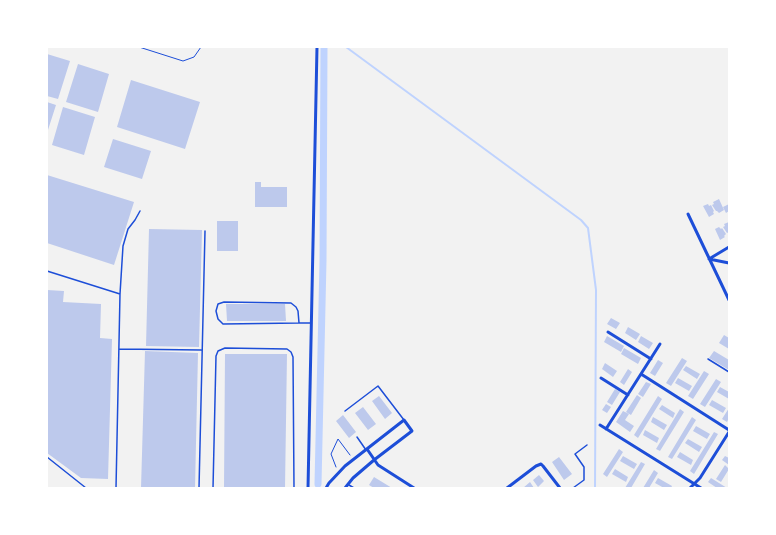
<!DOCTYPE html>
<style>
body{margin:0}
#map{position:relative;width:776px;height:535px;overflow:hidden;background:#f2f2f2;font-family:"PT Serif",serif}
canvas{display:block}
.frame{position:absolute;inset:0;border:48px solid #fff;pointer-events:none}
</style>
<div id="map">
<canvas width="776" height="535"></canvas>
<div class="frame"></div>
</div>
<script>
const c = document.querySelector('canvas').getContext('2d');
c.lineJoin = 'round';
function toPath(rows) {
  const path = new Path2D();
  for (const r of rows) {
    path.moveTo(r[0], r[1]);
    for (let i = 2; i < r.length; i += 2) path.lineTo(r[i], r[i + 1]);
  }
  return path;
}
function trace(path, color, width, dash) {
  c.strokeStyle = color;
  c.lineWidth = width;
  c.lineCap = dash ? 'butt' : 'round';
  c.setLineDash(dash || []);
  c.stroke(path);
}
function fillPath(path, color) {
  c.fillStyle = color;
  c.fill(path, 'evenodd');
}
const stream = toPath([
 [346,47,581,220,588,228,596,290,595,488]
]);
const canal = toPath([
 [318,484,323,261,324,47]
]);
const building = toPath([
 [47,54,70,61,58,99,47,96],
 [78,64,109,74,98,112,66,102],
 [131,80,200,102,185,149,117,127],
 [47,102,56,105,47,133],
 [63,107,95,117,84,155,52,145],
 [113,139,151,151,142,179,104,167],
 [47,175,134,202,114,265,47,243],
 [255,182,261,182,261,187,287,187,287,207,255,207],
 [719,199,724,210,719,213,717,211,716,211,712,205,714,204,713,202],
 [708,204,709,206,711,205,714,211,713,212,714,214,709,217,703,206],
 [729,204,729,211,726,213,723,207],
 [217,221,238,221,238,251,217,251],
 [729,222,729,232,727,233,723,227,725,226,724,224],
 [719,227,721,229,722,228,726,234,724,236,725,237,720,240,715,229],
 [149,229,202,230,199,347,146,346],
 [47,290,64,291,63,302,101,304,100,338,112,339,108,479,81,478,47,453],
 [226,304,285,304,286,321,227,321],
 [611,318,620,323,616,329,607,324],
 [628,327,640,334,636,340,625,333],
 [724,335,729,338,729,349,719,343],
 [607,336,624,346,621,352,604,342],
 [641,336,653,343,649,349,638,342],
 [624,348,641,358,638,364,621,354],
 [145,351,198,353,195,488,141,488],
 [714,351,729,360,729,370,709,358],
 [225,354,287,354,285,488,224,488],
 [682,358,687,361,671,386,666,383],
 [658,360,663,363,655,376,650,373],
 [605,363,617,371,613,377,602,369],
 [686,366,700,374,697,379,683,370],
 [628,369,632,372,624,385,620,382],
 [704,371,709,374,693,399,688,396],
 [678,378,692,386,689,391,675,383],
 [716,379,721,382,705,407,700,404],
 [646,382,651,384,643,397,638,394],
 [720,387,729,392,729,399,717,392],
 [615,389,620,392,612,405,607,402],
 [637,395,641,398,631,415,626,412],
 [379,396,392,413,385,419,372,401],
 [658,396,662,399,638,438,634,435],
 [712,400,726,408,723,413,709,405],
 [606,404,611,407,607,413,602,410],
 [662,405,675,413,673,418,659,409],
 [363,407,376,424,368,430,355,413],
 [729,408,729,418,727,422,722,419],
 [680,409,684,412,660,451,656,449],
 [623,411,629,414,625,420,634,426,630,432,616,422],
 [343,415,356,432,349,438,336,421],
 [653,417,667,425,664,430,651,422],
 [692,417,696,420,672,459,668,457],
 [696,426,710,434,707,439,693,431],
 [645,430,659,438,657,443,643,435],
 [714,432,718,434,694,474,690,471],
 [688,439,702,447,699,452,685,443],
 [619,449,623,452,607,477,603,474],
 [680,452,693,460,691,465,677,457],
 [623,456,637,464,634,469,620,461],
 [725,456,729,458,729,465,722,460],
 [559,457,572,474,564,480,552,462],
 [641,462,645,464,631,488,625,488],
 [725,465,729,469,721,482,716,479],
 [615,469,628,477,626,482,612,474],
 [654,470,658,473,649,488,643,488],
 [539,475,544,481,538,487,533,480],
 [374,477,392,488,374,488,369,485],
 [658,478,672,486,671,488,664,488,655,483],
 [711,478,727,488,717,488,708,482],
 [530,482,534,488,523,488]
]);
const path = toPath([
 [139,47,183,61,194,57,201,47],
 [336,467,331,454,338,439,350,455]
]);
const service = toPath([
 [47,271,120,294],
 [299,323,298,311,296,307,291,303,224,302,218,304,216,311,218,319,223,324,299,323,311,323],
 [119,349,201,350],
 [708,359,729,372],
 [345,411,378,386,404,420],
 [357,437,366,450],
 [47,457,86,488],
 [349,485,354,488],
 [116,488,120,294,123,246,128,229,135,220,140,211],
 [199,488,205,231],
 [213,488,216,356,218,351,225,348,287,349,291,352,293,357,294,488],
 [573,488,584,480,584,467,575,454,587,445]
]);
const minor = toPath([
 [688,214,729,300],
 [709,259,729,247],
 [709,259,729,263],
 [608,332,651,359],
 [641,374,729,430],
 [601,378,628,395],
 [600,425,701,488],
 [606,429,660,344],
 [367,449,378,465,414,488],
 [308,488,317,47],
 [326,488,329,483,345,466,404,420,412,431,374,460,353,478,345,488],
 [507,488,536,466,541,464,543,466,560,488],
 [690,488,700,478,729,432]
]);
trace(stream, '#bfd3fe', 2);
trace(canal, '#bfd3fe', 7);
fillPath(building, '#bdc9ec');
trace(path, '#1d4ed8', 1);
trace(service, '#1d4ed8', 1.5);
trace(minor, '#1d4ed8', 3);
</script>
